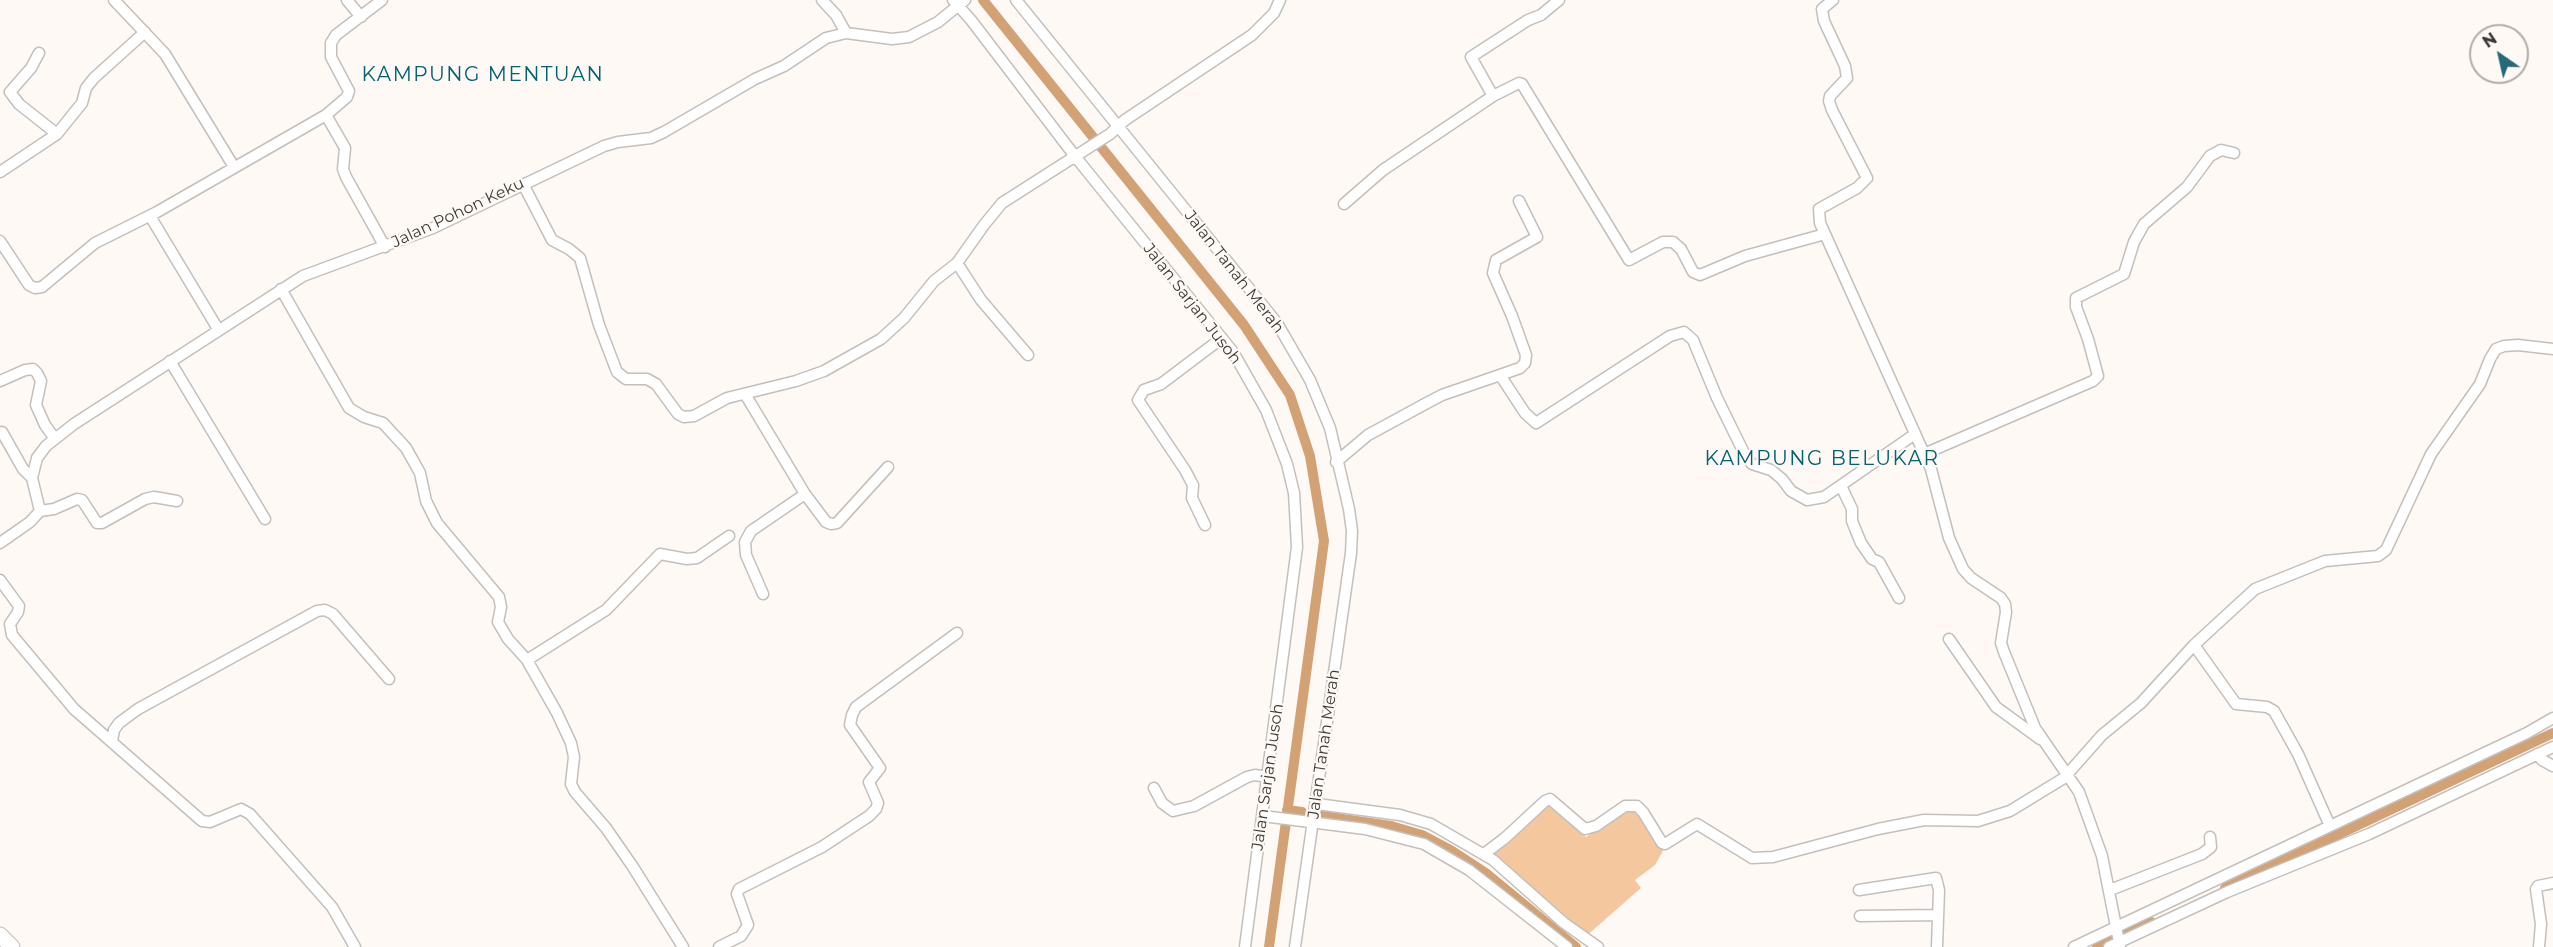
<!DOCTYPE html>
<style>
body{margin:0}
#map{position:relative;width:2553px;height:947px;overflow:hidden;background:#fef9f5;font-family:Montserrat,sans-serif}
canvas{display:block}
.north{position:absolute;left:2469px;top:24px;width:60px;height:60px;box-sizing:border-box;background:#fef9f5;border:2px solid #b0ada9;border-radius:50%;rotate:326deg;font-size:16px;font-weight:700;line-height:24px;text-align:center;color:#3c3a38}
.north::after{content:'';display:block;margin:auto;width:21px;height:27px;background:#246a79;clip-path:polygon(50% 0,100% 100%,50% 72%,0 100%)}
</style>
<div id="map">
<canvas width="2553" height="947"></canvas>
<div class="north">N</div>
</div>
<script>
const c = document.querySelector('canvas').getContext('2d');
c.lineJoin = 'round';
function fillPath(path, color) {
  c.fillStyle = color;
  c.fill(path, 'evenodd');
}
function toPath(rows) {
  const path = new Path2D();
  for (const r of rows) {
    path.moveTo(r[0], r[1]);
    for (let i = 2; i < r.length; i += 2) path.lineTo(r[i], r[i + 1]);
  }
  return path;
}
function trace(path, color, width, dash) {
  c.strokeStyle = color;
  c.lineWidth = width;
  c.lineCap = dash ? 'butt' : 'round';
  c.setLineDash(dash || []);
  c.stroke(path);
}
function write(font, color, halo, rows, align = 'center') {
  c.font = font + ' Montserrat,sans-serif';
  c.lineWidth = 4.5;
  c.setLineDash([]);
  c.textBaseline = 'middle';
  c.strokeStyle = halo;
  c.fillStyle = color;
  for (const [text, x, y, turn = 0] of rows) {
    c.save();
    c.translate(x, y);
    c.rotate((+turn || 0) * Math.PI / 180);
    c.textAlign = isNaN(turn) ? turn : align;
    if (halo) c.strokeText(text, 0, 0);
    c.fillText(text, 0, 0);
    c.restore();
  }
}
const green = toPath([
 [1547,804,1552,804,1586,837,1626,809,1637,810,1663,851,1655,865,1635,880,1641,888,1584,938,1490,857]
]);
const canal = toPath([
 [983,0,1244,325,1290,395,1310,456,1324,541,1269,947],
 [1287,810,1302,812],
 [1322,816,1391,826,1422,835,1452,851,1487,874,1576,947],
 [2225,888,2553,733],
 [2097,947,2151,922]
]);
const street = toPath([
 [114,0,165,54,234,167],
 [347,0,361,17],
 [822,0,836,15,846,33],
 [953,0,971,20,1074,155,1233,352,1266,410,1287,464,1294,493,1297,547,1245,947],
 [1016,0,1277,323,1310,380,1330,428,1349,509,1352,531,1351,553,1295,947],
 [1833,0,1822,9,1824,21,1845,66,1847,78,1830,96,1829,101,1832,110,1867,178,1857,188,1819,209,1820,223,1931,469,1949,538,1963,569,1971,578,2001,598,2005,604,2006,612,2001,643,2004,652,2035,728,2079,792,2102,856,2120,947],
 [39,53,31,68,10,92,19,104,57,134],
 [1493,96,1471,57,1528,20,1541,15,1559,0],
 [326,115,345,148,343,169,346,177,385,247],
 [0,172,57,134,82,103,86,88,94,78,145,32],
 [523,184,552,240,569,249,580,258,599,325,617,372,626,379,647,379,656,384,678,414,684,417,694,416,727,398,796,381,824,371,881,339,904,318,934,281,957,263,984,225,1002,203,1110,134,1125,120,1252,35,1274,13,1280,0],
 [1519,201,1537,237,1496,260,1493,273,1512,316,1526,355,1525,363,1520,368,1500,375,1525,413,1536,423,1670,336,1684,332,1693,340,1717,398,1746,457,1752,464,1771,470,1782,479,1791,491,1807,500,1824,497,1915,434],
 [1344,204,1383,170,1493,96,1519,83,1522,84,1629,260,1663,242,1673,242,1681,249,1693,272,1700,275,1745,256,1825,234],
 [150,216,218,329],
 [0,241,29,285,35,288,42,287,95,243,157,212,326,115,347,97,349,91,331,57,331,43,336,35,382,0],
 [957,263,981,300,1028,355],
 [281,289,349,408,364,417,383,423,406,448,420,473,426,501,437,523,499,597,501,607,498,622,508,639,527,660],
 [170,361,265,519],
 [0,381,25,370,33,369,37,373,41,381,36,405,45,425,55,439],
 [745,394,805,494,751,531,745,542,746,555,763,594],
 [2,432,23,469,32,478],
 [1924,454,2093,381,2098,376,2088,339,2076,307,2076,298,2124,274,2134,242,2144,224,2187,187,2210,156,2221,150,2234,153],
 [1336,462,1368,435,1425,404,1442,395,1500,375],
 [1841,486,1852,509,1852,521,1861,543,1872,559,1879,562,1899,598],
 [805,494,826,522,831,524,837,523,888,467],
 [40,511,54,509,77,499,82,500,97,523,102,523,145,499,154,497,177,501],
 [1205,525,1192,498,1193,485,1185,470,1138,400,1144,390,1161,384,1222,338],
 [0,543,30,522,40,511,32,478,37,458,46,446,74,424,303,276,433,228,604,146,618,142,651,138,664,132,755,79,784,66,826,38,846,33,892,39,909,37,938,22,965,0],
 [0,580,19,606,18,612,10,624,12,635,74,709,202,821,210,822,241,809,250,814,332,907,355,947],
 [1949,639,1996,707,2040,739],
 [2194,645,2236,704,2267,707,2274,711,2298,754,2330,826],
 [112,741,114,730,119,723,138,709,317,611,325,610,333,614,389,679],
 [2537,754,2542,760,2553,766],
 [1154,788,1162,803,1173,811,1194,806,1247,777,1255,775,1268,777],
 [1317,804,1400,815,1431,824,1493,860,1564,923,1598,947],
 [1263,816,1365,829,1424,844,1469,870,1567,947],
 [1484,854,1505,838,1545,801,1550,799,1585,829,1596,826,1625,806,1637,806,1643,812,1662,843,1665,844,1697,824,1752,858,1773,857,1878,829,1924,820,1978,821,2010,811,2064,778,2102,735,2141,703,2194,645,2255,589,2325,561,2378,556,2386,550,2431,454,2480,384,2490,359,2496,349,2504,346,2518,345,2553,349],
 [1859,890,1936,878,1939,890,1937,947],
 [2110,890,2202,854,2211,847,2210,837],
 [1860,916,1938,915],
 [683,947,633,867,606,828,575,792,571,784,574,757,571,743,557,713,527,660,606,610,660,554,687,559,697,558,729,536],
 [719,947,741,936,748,925,737,894,739,889,822,847,869,816,876,809,878,803,869,782,880,768,850,725,852,715,856,707,957,633],
 [2074,947,2527,733,2553,718],
 [2109,947,2227,892,2369,834,2553,747],
 [2539,947,2541,924,2536,889,2538,886,2553,883]
]);
const secondary = toPath([
 [0,935,12,947]
]);
const streetNames = [
 ["Jalan Pohon Keku",458,213,-25],
 ["Jalan Tanah Merah",1234,272,52],
 ["Jalan Sarjan Jusoh",1192,304,52],
 ["Jalan Tanah Merah",1324,744,-82],
 ["Jalan Sarjan Jusoh",1268,777,-82]
];
const quarterNames = [
 ["KAMPUNG MENTUAN",483,75],
 ["KAMPUNG BELUKAR",1822,459]
];
fillPath(green, '#f4c79e');
trace(canal, '#d2a275', 10);
trace(street, '#c4bfbb', 13);
trace(secondary, '#c4bfbb', 17);
trace(street, '#fff', 10);
trace(secondary, '#fff', 15);
write('16px', '#3c3a38', '#fef9f5', streetNames);
c.letterSpacing = '1.5px';
write('20px', '#016272', '#fef9f5', quarterNames);
c.letterSpacing = '0px';
</script>
